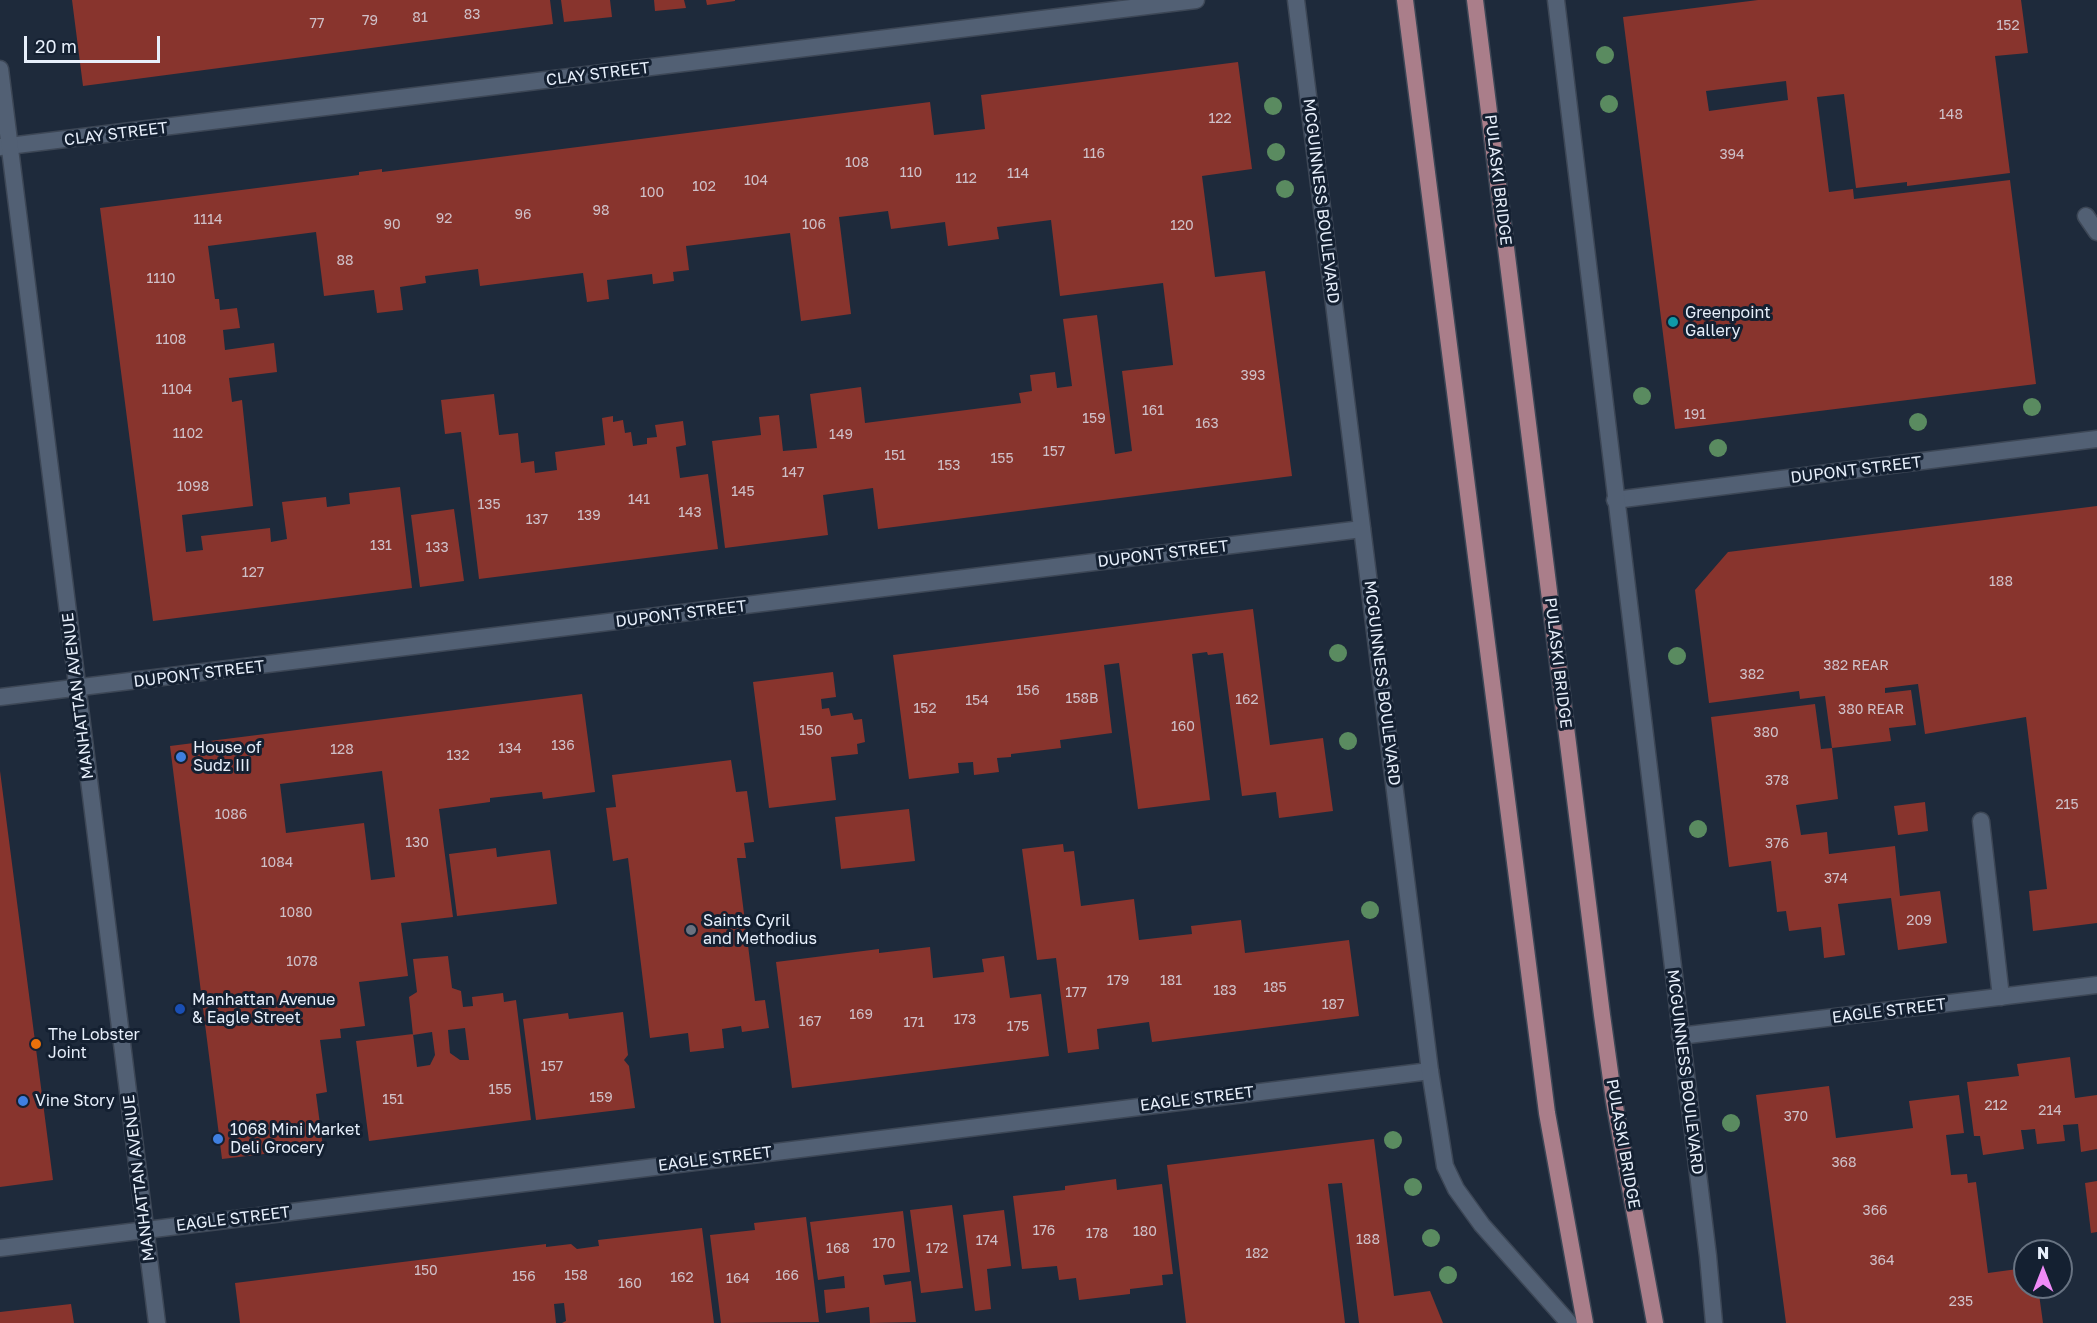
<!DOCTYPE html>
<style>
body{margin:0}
#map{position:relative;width:2097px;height:1323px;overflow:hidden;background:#1e2a3b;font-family:"Golos Text",sans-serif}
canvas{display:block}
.north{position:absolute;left:2013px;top:1239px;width:60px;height:60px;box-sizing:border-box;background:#142031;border:2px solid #687382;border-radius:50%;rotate:0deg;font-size:16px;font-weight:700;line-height:24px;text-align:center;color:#e7effb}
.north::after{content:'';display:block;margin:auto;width:21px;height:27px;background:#ef8bf7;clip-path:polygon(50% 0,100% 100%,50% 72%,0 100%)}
.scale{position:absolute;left:24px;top:36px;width:136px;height:27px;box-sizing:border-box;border:3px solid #e7effb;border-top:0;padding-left:8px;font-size:18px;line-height:21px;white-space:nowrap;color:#e7effb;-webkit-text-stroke:4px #142031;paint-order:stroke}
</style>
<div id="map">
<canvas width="2097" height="1323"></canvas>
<div class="north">N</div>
<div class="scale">20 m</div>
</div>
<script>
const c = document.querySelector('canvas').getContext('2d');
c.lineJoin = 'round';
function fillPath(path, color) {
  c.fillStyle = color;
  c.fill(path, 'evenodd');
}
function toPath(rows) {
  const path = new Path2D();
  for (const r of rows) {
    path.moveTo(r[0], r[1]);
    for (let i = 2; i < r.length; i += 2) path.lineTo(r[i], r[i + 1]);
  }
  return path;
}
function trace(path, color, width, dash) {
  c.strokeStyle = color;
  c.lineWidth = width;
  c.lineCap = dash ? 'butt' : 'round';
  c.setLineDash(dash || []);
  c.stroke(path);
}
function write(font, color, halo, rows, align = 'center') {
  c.font = font + ' "Golos Text",sans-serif';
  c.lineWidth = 6;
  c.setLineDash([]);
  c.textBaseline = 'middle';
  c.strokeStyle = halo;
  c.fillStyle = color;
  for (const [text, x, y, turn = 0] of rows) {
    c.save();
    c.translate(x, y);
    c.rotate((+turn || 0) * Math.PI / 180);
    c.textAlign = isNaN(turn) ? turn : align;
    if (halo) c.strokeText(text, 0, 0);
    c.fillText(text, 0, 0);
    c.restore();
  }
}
const building = toPath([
 [72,0,550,0,553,24,83,86],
 [561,0,610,0,612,17,564,22],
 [654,0,684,0,686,8,655,11],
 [706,0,735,0,735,1,707,5],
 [1758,0,2021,0,2028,53,1995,56,2010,173,1907,186,1907,182,1856,188,1844,94,1817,97,1829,192,1853,189,1854,199,2010,180,2036,384,1675,429,1623,17],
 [1786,81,1788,100,1709,111,1706,91],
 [1238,62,1252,169,1202,176,1215,277,1265,271,1292,476,878,529,873,488,823,495,828,535,725,548,712,441,761,435,759,417,779,415,783,451,817,448,810,394,861,387,865,423,1021,403,1019,393,1032,391,1030,375,1055,372,1057,388,1072,386,1063,319,1097,315,1115,454,1132,451,1122,371,1173,365,1163,283,1060,296,1051,220,997,227,999,239,948,246,945,222,891,229,888,211,839,217,851,314,801,321,790,233,686,246,689,270,673,272,674,281,653,284,652,274,607,280,609,299,587,302,583,273,480,286,478,269,425,276,426,283,400,287,403,310,377,313,374,290,324,296,316,232,208,246,215,299,219,299,220,310,237,308,240,328,223,330,225,350,274,343,277,372,229,378,232,402,242,400,253,506,182,515,186,552,203,550,201,536,270,528,271,542,287,539,282,502,326,497,327,507,350,504,349,493,400,487,412,588,153,621,100,208,359,175,359,172,382,169,382,172,930,102,934,135,985,129,981,95],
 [494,394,499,435,518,433,521,463,534,461,535,473,557,470,555,452,605,445,602,418,613,416,613,422,623,420,625,433,631,432,633,446,647,444,647,438,657,437,655,425,683,421,686,445,676,447,680,478,708,474,718,549,479,579,461,432,445,434,441,400],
 [2097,506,2097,923,2033,931,2029,891,2047,889,2026,717,1925,734,1918,684,1885,688,1885,693,1911,690,1916,725,1889,728,1891,741,1832,748,1838,799,1796,805,1801,835,1827,832,1829,854,1895,846,1900,896,1940,891,1947,943,1898,950,1891,898,1838,904,1845,955,1824,958,1821,927,1789,931,1786,911,1777,912,1771,861,1729,867,1711,717,1815,704,1821,749,1832,748,1825,696,1800,699,1799,691,1709,703,1695,590,1728,552],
 [454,509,464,581,420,587,411,515],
 [1253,609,1270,745,1323,738,1333,811,1279,818,1276,792,1242,796,1223,653,1208,655,1207,652,1192,654,1210,800,1138,809,1119,663,1104,665,1112,733,1060,740,1061,748,1011,754,1011,757,997,758,999,772,974,775,973,762,958,763,959,773,909,779,893,655],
 [833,672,836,697,821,699,822,709,829,708,831,716,852,713,854,720,862,719,865,742,857,744,858,754,831,757,836,800,769,808,753,682],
 [582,694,595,792,543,799,542,792,490,798,490,802,439,809,453,917,401,923,408,976,359,982,365,1026,340,1029,341,1038,320,1040,327,1092,316,1094,323,1147,222,1159,170,746],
 [382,771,395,877,371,880,364,823,286,833,280,784],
 [731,760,736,792,747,791,754,842,744,843,746,858,737,858,755,1001,765,1000,769,1028,742,1032,741,1026,722,1029,724,1048,690,1052,688,1033,650,1038,628,858,613,861,606,808,616,807,612,775],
 [0,771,53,1180,0,1187],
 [1925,802,1928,831,1898,835,1894,806],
 [909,809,915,861,841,869,835,817],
 [1063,844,1064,852,1074,851,1081,906,1134,899,1139,940,1192,934,1191,926,1241,920,1245,953,1349,940,1359,1016,1152,1042,1149,1022,1097,1029,1099,1049,1068,1053,1056,958,1037,960,1022,849],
 [496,848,497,857,550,850,557,904,457,916,449,854],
 [930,947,933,978,984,972,982,959,1004,956,1010,998,1041,994,1049,1056,792,1088,776,962,879,949,879,953],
 [448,956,452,988,461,991,463,1007,473,1006,472,997,503,993,504,1002,516,1000,531,1120,369,1141,356,1041,413,1034,417,1067,430,1065,435,1055,432,1032,413,1035,409,997,417,992,413,959],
 [465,1028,469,1060,460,1060,450,1053,448,1030],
 [623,1012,628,1055,624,1060,629,1066,635,1108,536,1120,523,1019,568,1013,569,1019],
 [2070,1057,2075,1098,2097,1095,2097,1149,2081,1152,2078,1124,2063,1125,2065,1141,2037,1144,2035,1129,2025,1130,2021,1130,2024,1149,1983,1155,1980,1136,1974,1136,1967,1082,2019,1076,2017,1064],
 [1829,1086,1836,1138,1913,1128,1909,1101,1959,1095,1964,1133,1946,1135,1951,1175,1967,1174,1968,1183,1976,1182,1988,1273,2025,1268,2025,1287,2038,1287,2043,1323,1786,1323,1756,1095],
 [1374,1139,1394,1296,1430,1291,1443,1323,1359,1323,1342,1183,1328,1184,1345,1323,1186,1323,1167,1165],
 [1116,1179,1117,1190,1162,1184,1173,1274,1162,1275,1163,1285,1130,1289,1130,1294,1079,1300,1076,1278,1059,1280,1057,1266,1022,1269,1013,1196,1065,1190,1065,1186],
 [2097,1181,2097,1232,2091,1233,2085,1183],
 [952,1205,963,1288,921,1293,910,1210],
 [1004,1210,1011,1266,987,1269,991,1309,975,1311,963,1215],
 [903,1211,910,1272,883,1275,885,1285,911,1281,916,1322,870,1323,869,1307,826,1313,824,1290,845,1288,844,1276,818,1280,810,1222],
 [806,1217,819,1322,721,1323,710,1235,755,1230,754,1223],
 [702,1228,714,1323,562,1323,566,1321,564,1303,554,1304,556,1323,240,1323,235,1283,546,1244,546,1247,571,1244,577,1249,599,1246,598,1240],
 [71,1304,74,1323,0,1323,0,1312]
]);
const service = toPath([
 [2086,216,2097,232],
 [1981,821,2001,997]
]);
const minor = toPath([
 [0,147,1196,0],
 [1615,500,2097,439],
 [0,697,1362,529],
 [1680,1036,2097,985],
 [0,1248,1430,1071]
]);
const tertiary = toPath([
 [1296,0,1430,1071,1445,1166,1456,1189,1482,1225,1569,1323],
 [1556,0,1708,1256,1714,1323],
 [0,69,157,1323]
]);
const primary = toPath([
 [1405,0,1547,1113,1585,1323],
 [1475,0,1602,1015,1614,1101,1655,1323]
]);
const trees = [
 [1605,55],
 [1609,104],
 [1273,106],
 [1276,152],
 [1285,189],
 [1642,396],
 [2032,407],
 [1918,422],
 [1718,448],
 [1338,653],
 [1677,656],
 [1348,741],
 [1698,829],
 [1370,910],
 [1731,1123],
 [1393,1140],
 [1413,1187],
 [1431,1238],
 [1448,1275]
];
const markers = [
 [1673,322,6,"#0f9aa8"],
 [181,757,6,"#3f7fe0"],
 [691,930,6,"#6b7280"],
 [180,1009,6,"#1a4fb4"],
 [36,1044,6,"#e8710a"],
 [23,1101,6,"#3f7fe0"],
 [218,1139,6,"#3f7fe0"]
];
const numberNames = [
 ["83",472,15],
 ["81",420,18],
 ["79",370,21],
 ["77",317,24],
 ["152",2008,26],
 ["148",1951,115],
 ["122",1220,119],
 ["116",1094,154],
 ["394",1732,155],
 ["108",857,163],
 ["110",911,173],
 ["114",1018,174],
 ["112",966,179],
 ["104",756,181],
 ["102",704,187],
 ["100",652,193],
 ["98",601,211],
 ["96",523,215],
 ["92",444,219],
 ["1114",208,220],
 ["90",392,225],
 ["106",814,225],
 ["120",1182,226],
 ["88",345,261],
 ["1110",161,279],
 ["1108",171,340],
 ["393",1253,376],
 ["1104",177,390],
 ["161",1153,411],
 ["191",1695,415],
 ["159",1094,419],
 ["163",1207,424],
 ["1102",188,434],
 ["149",841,435],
 ["157",1054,452],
 ["151",895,456],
 ["155",1002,459],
 ["153",949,466],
 ["147",793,473],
 ["1098",193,487],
 ["145",743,492],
 ["141",639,500],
 ["135",489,505],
 ["143",690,513],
 ["139",589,516],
 ["137",537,520],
 ["131",381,546],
 ["133",437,548],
 ["127",253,573],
 ["188",2001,582],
 ["382 REAR",1856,666],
 ["382",1752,675],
 ["156",1028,691],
 ["158B",1082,699],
 ["162",1247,700],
 ["154",977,701],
 ["152",925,709],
 ["380 REAR",1871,710],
 ["160",1183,727],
 ["150",811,731],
 ["380",1766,733],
 ["136",563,746],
 ["134",510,749],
 ["128",342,750],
 ["132",458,756],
 ["378",1777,781],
 ["215",2067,805],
 ["1086",231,815],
 ["130",417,843],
 ["376",1777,844],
 ["1084",277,863],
 ["374",1836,879],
 ["1080",296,913],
 ["209",1919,921],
 ["1078",302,962],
 ["179",1118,981],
 ["181",1171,981],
 ["185",1275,988],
 ["183",1225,991],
 ["177",1076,993],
 ["187",1333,1005],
 ["169",861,1015],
 ["173",965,1020],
 ["167",810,1022],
 ["171",914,1023],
 ["175",1018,1027],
 ["157",552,1067],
 ["155",500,1090],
 ["159",601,1098],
 ["151",393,1100],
 ["212",1996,1106],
 ["214",2050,1111],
 ["370",1796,1117],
 ["368",1844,1163],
 ["366",1875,1211],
 ["176",1044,1231],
 ["180",1145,1232],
 ["178",1097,1234],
 ["188",1368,1240],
 ["174",987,1241],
 ["170",884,1244],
 ["168",838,1249],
 ["172",937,1249],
 ["182",1257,1254],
 ["364",1882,1261],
 ["150",426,1271],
 ["158",576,1276],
 ["166",787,1276],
 ["156",524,1277],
 ["162",682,1278],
 ["164",738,1279],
 ["160",630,1284],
 ["235",1961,1302]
];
const streetNames = [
 ["CLAY STREET",598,74,-7],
 ["CLAY STREET",116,134,-7],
 ["PULASKI BRIDGE",1498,180,83],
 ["MCGUINNESS BOULEVARD",1321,201,83],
 ["DUPONT STREET",1856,470,-7],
 ["DUPONT STREET",1163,554,-7],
 ["DUPONT STREET",681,614,-7],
 ["PULASKI BRIDGE",1558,663,83],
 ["DUPONT STREET",199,674,-7],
 ["MCGUINNESS BOULEVARD",1382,683,83],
 ["MANHATTAN AVENUE",78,696,-97],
 ["EAGLE STREET",1889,1011,-7],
 ["MCGUINNESS BOULEVARD",1685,1072,83],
 ["EAGLE STREET",1197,1099,-7],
 ["PULASKI BRIDGE",1623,1144,80],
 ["EAGLE STREET",715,1159,-7],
 ["MANHATTAN AVENUE",139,1178,-97],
 ["EAGLE STREET",233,1219,-7]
];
const poiNames = [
 ["Greenpoint",1685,313],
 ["Gallery",1685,331],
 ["House of",193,748],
 ["Sudz III",193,766],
 ["Saints Cyril",703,921],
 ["and Methodius",703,939],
 ["Manhattan Avenue",192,1000],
 ["& Eagle Street",192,1018],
 ["The Lobster",48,1035],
 ["Joint",48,1053],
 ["Vine Story",35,1101],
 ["1068 Mini Market",230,1130],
 ["Deli Grocery",230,1148]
];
fillPath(building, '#88342d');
trace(service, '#3d4756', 19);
trace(minor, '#3d4756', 19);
trace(tertiary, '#3d4756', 19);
trace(primary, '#3d4756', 19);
trace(service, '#526074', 16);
trace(minor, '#526074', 16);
trace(tertiary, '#526074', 16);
trace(primary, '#aa7e8a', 16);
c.fillStyle = '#5a8b60';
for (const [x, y] of trees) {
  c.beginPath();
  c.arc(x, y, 9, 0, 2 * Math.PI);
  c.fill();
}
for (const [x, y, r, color] of markers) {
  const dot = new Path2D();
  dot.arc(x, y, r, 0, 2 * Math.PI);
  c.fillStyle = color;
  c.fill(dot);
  trace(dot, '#142031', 2);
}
write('14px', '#cfc0c8', null, numberNames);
write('16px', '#e7effb', '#142031', streetNames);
write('16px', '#e7effb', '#142031', poiNames, 'left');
</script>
